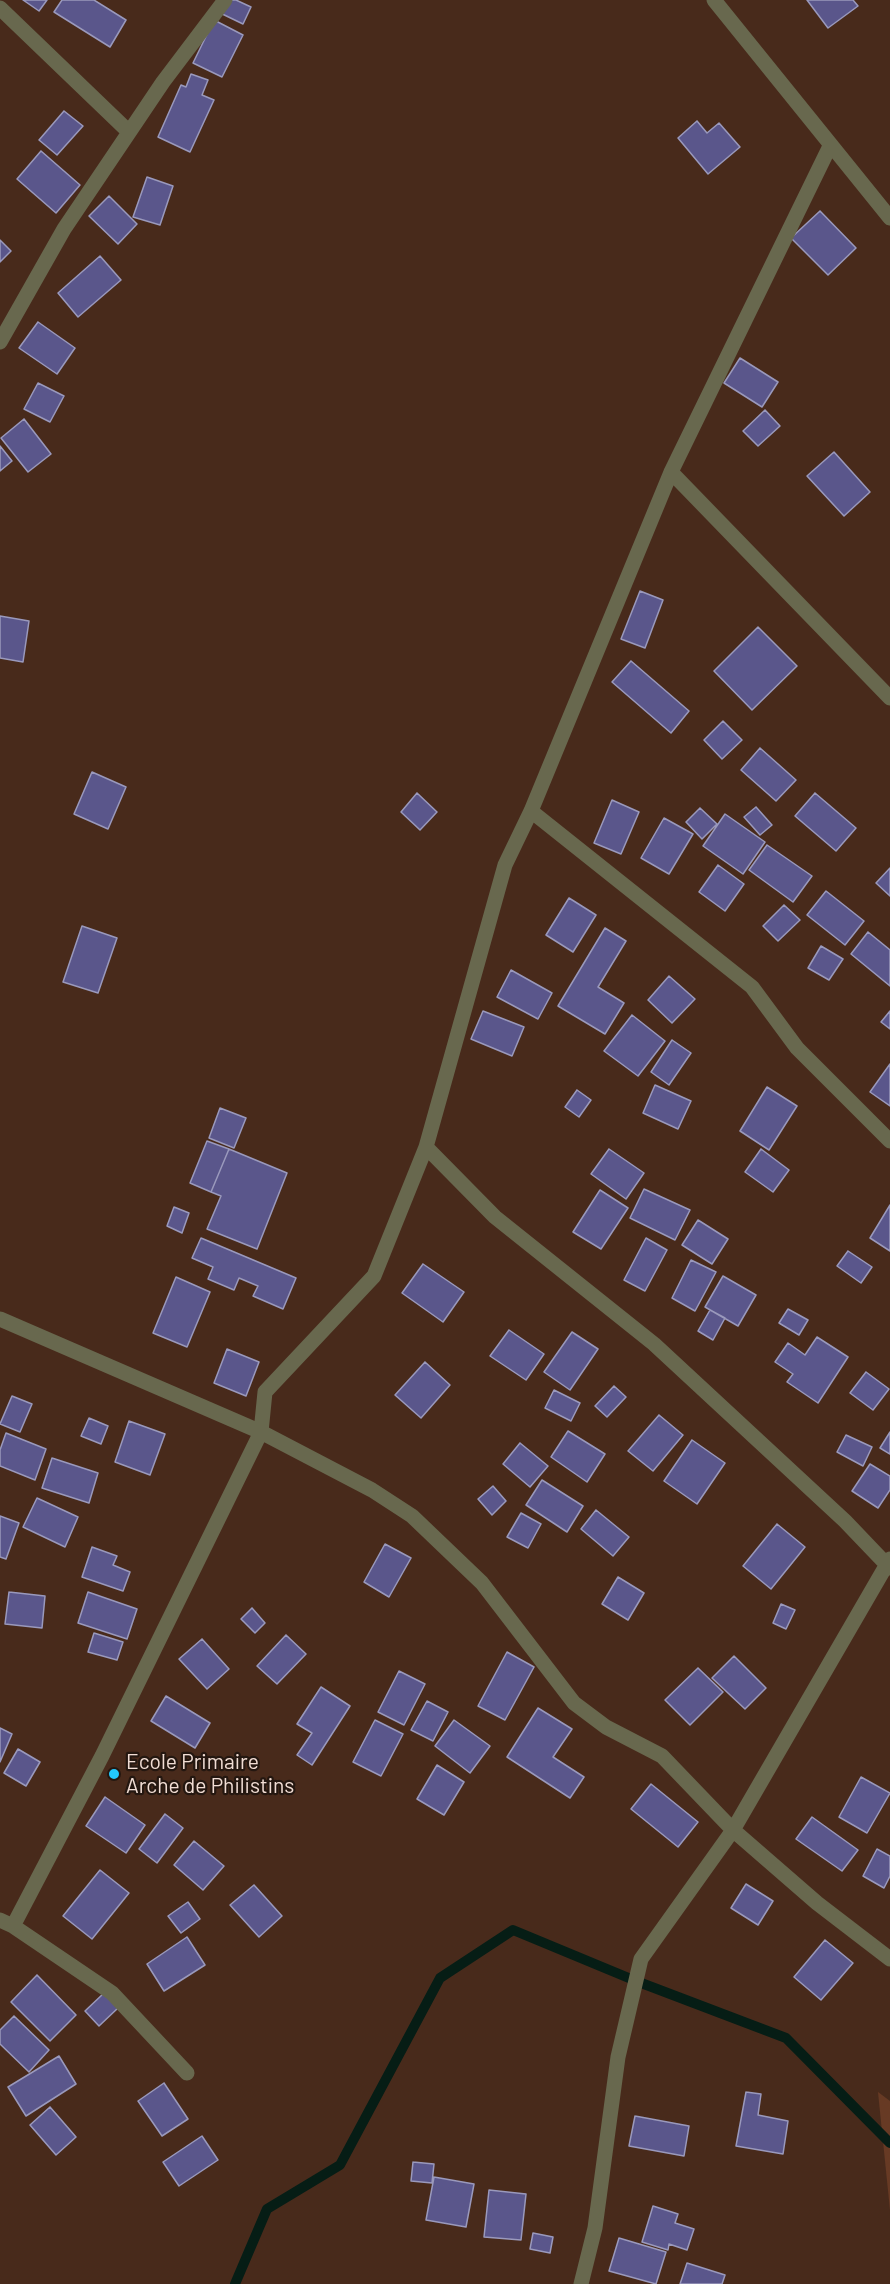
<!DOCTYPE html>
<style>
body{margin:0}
canvas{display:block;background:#482a1b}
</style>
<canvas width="890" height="2284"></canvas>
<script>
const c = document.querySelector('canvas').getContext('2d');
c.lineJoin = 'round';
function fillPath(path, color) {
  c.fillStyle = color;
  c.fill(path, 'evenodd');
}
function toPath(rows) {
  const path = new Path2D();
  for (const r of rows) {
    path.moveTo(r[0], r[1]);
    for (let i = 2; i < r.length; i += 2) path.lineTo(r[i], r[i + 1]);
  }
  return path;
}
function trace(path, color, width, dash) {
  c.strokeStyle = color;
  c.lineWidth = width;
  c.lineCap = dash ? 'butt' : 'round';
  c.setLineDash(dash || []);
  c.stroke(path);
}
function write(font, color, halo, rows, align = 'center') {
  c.font = font + ' Barlow,sans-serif';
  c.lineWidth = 4.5;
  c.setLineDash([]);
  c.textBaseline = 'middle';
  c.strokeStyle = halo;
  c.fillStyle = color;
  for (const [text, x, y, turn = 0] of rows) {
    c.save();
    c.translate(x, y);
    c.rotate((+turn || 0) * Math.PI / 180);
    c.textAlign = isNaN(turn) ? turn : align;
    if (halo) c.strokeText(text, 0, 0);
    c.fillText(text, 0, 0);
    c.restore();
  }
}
const green = toPath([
 [878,2092,890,2101,890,2210]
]);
const stream = toPath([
 [235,2284,267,2209,340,2165,440,1978,513,1930,636,1981,786,2038,890,2143]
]);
const building = toPath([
 [23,0,47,0,39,11,23,0],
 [62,0,94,0,126,20,110,47,54,12,62,0],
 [219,0,236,0,251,7,243,24,214,10,219,0],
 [807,0,853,0,858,6,828,28,807,0],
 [214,20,243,35,222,77,193,63,214,20],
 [191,74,208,80,202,95,214,100,190,152,158,137,181,85,186,87,191,74],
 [64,111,83,126,57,155,39,140,64,111],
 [697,121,707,133,719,123,740,147,708,174,678,138,697,121],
 [41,151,80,185,56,213,17,179,41,151],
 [147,177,173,186,160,225,133,217,147,177],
 [109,196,137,224,118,244,89,216,109,196],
 [820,211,856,248,828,275,791,238,820,211],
 [0,240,11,251,0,262,0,240],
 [100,256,121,280,78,317,58,293,100,256],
 [38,322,75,348,57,374,19,348,38,322],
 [740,358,778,382,762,407,724,383,740,358],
 [38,383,64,396,50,422,24,409,38,383],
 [765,410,780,426,758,446,743,431,765,410],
 [24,419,51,454,28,472,1,438,24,419],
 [0,446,12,461,0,471,0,446],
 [834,452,870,492,844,516,807,476,834,452],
 [640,591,663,600,645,648,621,639,640,591],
 [0,616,29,621,23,662,0,658,0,616],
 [758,627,797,666,752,710,714,671,758,627],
 [631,661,689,711,671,733,612,682,631,661],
 [723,721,742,740,722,759,704,740,723,721],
 [760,748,796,780,776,801,741,770,760,748],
 [92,772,126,787,108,829,74,814,92,772],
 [417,793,437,812,420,830,401,812,417,793],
 [815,793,856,828,836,851,795,816,815,793],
 [612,800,639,812,621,854,594,843,612,800],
 [756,807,772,825,760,835,744,817,756,807],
 [700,808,717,824,702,839,686,822,700,808],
 [725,814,765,842,743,874,703,846,725,814],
 [664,818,693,834,669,874,641,858,664,818],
 [767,845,812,876,793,902,749,870,767,845],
 [718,865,744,884,725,911,699,892,718,865],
 [890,868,890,896,876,883,890,868],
 [826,891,864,921,845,945,807,915,826,891],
 [569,898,596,915,573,952,546,935,569,898],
 [784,905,800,920,778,941,763,926,784,905],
 [82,926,117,938,98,993,63,982,82,926],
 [605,928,626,941,598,987,624,1003,605,1034,558,1006,605,928],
 [868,932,890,950,890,986,851,954,868,932],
 [821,946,843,959,829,980,808,968,821,946],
 [511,970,552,993,538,1019,497,997,511,970],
 [669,976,695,999,672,1023,648,1000,669,976],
 [483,1011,524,1027,512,1056,471,1039,483,1011],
 [890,1011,890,1029,881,1022,890,1011],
 [632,1015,665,1041,638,1076,604,1051,632,1015],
 [672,1040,691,1053,669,1085,651,1072,672,1040],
 [890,1064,890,1106,870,1092,890,1064],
 [655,1085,691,1101,678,1129,643,1113,655,1085],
 [767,1087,797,1106,769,1150,740,1131,767,1087],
 [577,1090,591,1100,579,1117,565,1107,577,1090],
 [220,1108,246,1118,234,1148,209,1138,220,1108],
 [207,1141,229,1149,211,1192,190,1183,207,1141],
 [229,1149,287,1173,257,1249,207,1229,221,1196,211,1192,229,1149],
 [609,1149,644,1173,626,1199,591,1174,609,1149],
 [761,1149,789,1170,773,1192,745,1172,761,1149],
 [644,1189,690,1210,675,1240,630,1218,644,1189],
 [600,1190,628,1208,601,1249,573,1232,600,1190],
 [890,1205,890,1251,870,1238,890,1205],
 [174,1207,189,1213,182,1233,167,1226,174,1207],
 [698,1220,728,1239,712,1264,682,1245,698,1220],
 [201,1238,296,1278,283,1309,253,1296,258,1286,239,1278,234,1290,208,1279,213,1267,192,1258,201,1238],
 [646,1238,667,1250,645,1291,624,1280,646,1238],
 [848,1251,872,1267,861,1283,837,1266,848,1251],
 [691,1260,716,1272,695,1311,672,1298,691,1260],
 [423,1264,464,1292,443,1322,402,1293,423,1264],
 [723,1276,756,1295,738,1326,705,1307,723,1276],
 [176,1277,210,1292,187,1347,153,1333,176,1277],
 [788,1309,808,1320,799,1335,779,1323,788,1309],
 [710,1310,725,1318,713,1340,698,1331,710,1310],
 [509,1330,544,1354,526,1380,490,1356,509,1330],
 [572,1332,598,1349,570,1390,544,1372,572,1332],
 [817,1337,848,1357,818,1403,787,1382,793,1374,775,1362,788,1343,805,1355,817,1337],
 [227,1349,259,1362,246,1396,214,1383,227,1349],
 [425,1362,450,1385,421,1418,395,1395,425,1362],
 [866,1372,889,1389,873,1410,850,1393,866,1372],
 [614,1386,626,1397,607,1417,595,1406,614,1386],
 [554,1390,580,1403,571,1421,545,1408,554,1390],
 [12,1396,32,1404,20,1432,0,1424,12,1396],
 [659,1415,683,1435,653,1471,628,1451,659,1415],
 [89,1418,108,1426,101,1444,81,1436,89,1418],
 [129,1421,165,1434,150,1475,115,1462,129,1421],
 [568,1431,605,1454,587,1482,551,1457,568,1431],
 [890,1432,890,1454,880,1448,890,1432],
 [6,1433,46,1449,35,1480,0,1466,0,1450,6,1433],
 [846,1435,872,1447,863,1466,837,1452,846,1435],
 [692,1440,725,1463,697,1504,664,1481,692,1440],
 [520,1443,548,1466,530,1487,503,1464,520,1443],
 [52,1458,98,1473,89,1503,42,1488,52,1458],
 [870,1464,890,1476,890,1490,878,1508,852,1491,870,1464],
 [542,1480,583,1506,567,1532,526,1505,542,1480],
 [493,1486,506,1501,492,1515,478,1499,493,1486],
 [37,1498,78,1517,65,1547,23,1527,37,1498],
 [596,1510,629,1537,613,1556,581,1529,596,1510],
 [521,1513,541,1524,528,1548,507,1537,521,1513],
 [0,1516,19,1523,6,1559,0,1557,0,1516],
 [777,1524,805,1547,771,1589,743,1566,777,1524],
 [385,1544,411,1558,389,1597,364,1582,385,1544],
 [92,1547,117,1556,113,1565,130,1572,123,1591,82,1577,92,1547],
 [618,1577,644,1593,628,1620,602,1604,618,1577],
 [9,1592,45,1596,42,1628,5,1624,9,1592],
 [88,1592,137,1609,127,1639,78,1623,88,1592],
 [781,1604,795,1610,786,1629,773,1623,781,1604],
 [252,1608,265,1623,255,1633,241,1619,252,1608],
 [94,1633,123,1642,117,1660,88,1652,94,1633],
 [286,1635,306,1654,277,1684,257,1666,286,1635],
 [202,1639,229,1669,207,1689,179,1659,202,1639],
 [507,1652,534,1667,505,1720,478,1706,507,1652],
 [734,1656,766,1688,745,1709,712,1678,734,1656],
 [698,1668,723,1692,690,1725,665,1700,698,1668],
 [399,1671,425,1684,404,1725,378,1712,399,1671],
 [321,1687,350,1706,312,1765,297,1755,312,1733,297,1724,321,1687],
 [166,1696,210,1723,195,1748,151,1721,166,1696],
 [427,1701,448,1712,433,1741,411,1730,427,1701],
 [538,1708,572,1729,553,1757,584,1777,570,1798,507,1757,538,1708],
 [375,1720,403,1734,381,1776,353,1762,375,1720],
 [454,1720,490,1746,470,1773,435,1746,454,1720],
 [0,1728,12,1734,0,1762,0,1728],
 [18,1749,40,1762,26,1786,4,1773,18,1749],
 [437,1765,464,1782,444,1815,417,1799,437,1765],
 [861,1777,890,1793,867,1833,839,1817,861,1777],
 [651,1784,698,1822,678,1847,631,1809,651,1784],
 [105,1797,145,1825,126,1853,86,1826,105,1797],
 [165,1814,183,1828,157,1863,139,1849,165,1814],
 [812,1817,858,1850,842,1871,796,1839,812,1817],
 [194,1841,224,1866,203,1890,174,1865,194,1841],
 [877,1849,890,1856,890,1876,884,1888,863,1876,877,1849],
 [100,1870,129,1893,92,1939,63,1916,100,1870],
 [746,1884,773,1901,758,1925,731,1908,746,1884],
 [254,1885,282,1916,259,1937,230,1905,254,1885],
 [188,1902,200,1919,181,1933,168,1916,188,1902],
 [187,1937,205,1965,164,1991,147,1964,187,1937],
 [825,1940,853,1963,821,2000,794,1977,825,1940],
 [37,1975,76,2015,50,2041,11,2002,37,1975],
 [104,1993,118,2008,99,2026,85,2011,104,1993],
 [14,2016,49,2050,29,2072,0,2044,0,2030,14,2016],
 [59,2056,76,2084,26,2116,8,2087,59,2056],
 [164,2083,188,2119,162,2136,138,2101,164,2083],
 [746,2092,761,2094,758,2115,788,2121,783,2154,736,2146,746,2092],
 [50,2107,76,2137,56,2155,30,2125,50,2107],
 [635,2116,689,2126,684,2156,629,2146,635,2116],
 [202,2136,218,2160,179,2186,163,2162,202,2136],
 [413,2162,434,2164,432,2183,411,2181,413,2162],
 [434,2177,474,2184,466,2227,426,2220,434,2177],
 [489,2190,526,2194,521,2240,484,2237,489,2190],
 [653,2206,678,2214,675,2223,694,2229,687,2250,669,2244,668,2250,642,2242,653,2206],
 [533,2233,553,2237,550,2253,530,2249,533,2233],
 [619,2238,666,2252,656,2284,609,2271,619,2238],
 [687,2263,725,2275,722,2284,680,2284,687,2263]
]);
const minor = toPath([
 [714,0,890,218],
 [0,8,129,132],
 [0,342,64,229,163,82,225,0],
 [671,472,890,698],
 [531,811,752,987,797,1048,890,1141],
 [426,1147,495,1217,654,1344,845,1521,890,1568],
 [0,1319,261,1432,372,1490,412,1516,482,1583,574,1703,606,1727,662,1756,733,1830,817,1903,890,1959],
 [0,1920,13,1926,112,1993,187,2073],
 [13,1926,102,1756,261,1432,265,1392,374,1276,426,1147,505,865,531,811,671,472,830,146],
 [581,2284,595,2228,618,2057,641,1959,733,1830,890,1559]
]);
const markers = [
 [114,1774,6,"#23c9fe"]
];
const poiNames = [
 ["Ecole Primaire",126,1762],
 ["Arche de Philistins",126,1786]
];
fillPath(green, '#673a24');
trace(stream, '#061d15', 10);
fillPath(building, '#5a568b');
trace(building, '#9a99bc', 1.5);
trace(minor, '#68684e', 15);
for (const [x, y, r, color] of markers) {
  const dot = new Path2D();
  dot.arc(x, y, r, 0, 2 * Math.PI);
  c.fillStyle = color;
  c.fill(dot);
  trace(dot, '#241710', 2);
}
write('21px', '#f1ddd4', '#241710', poiNames, 'left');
</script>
